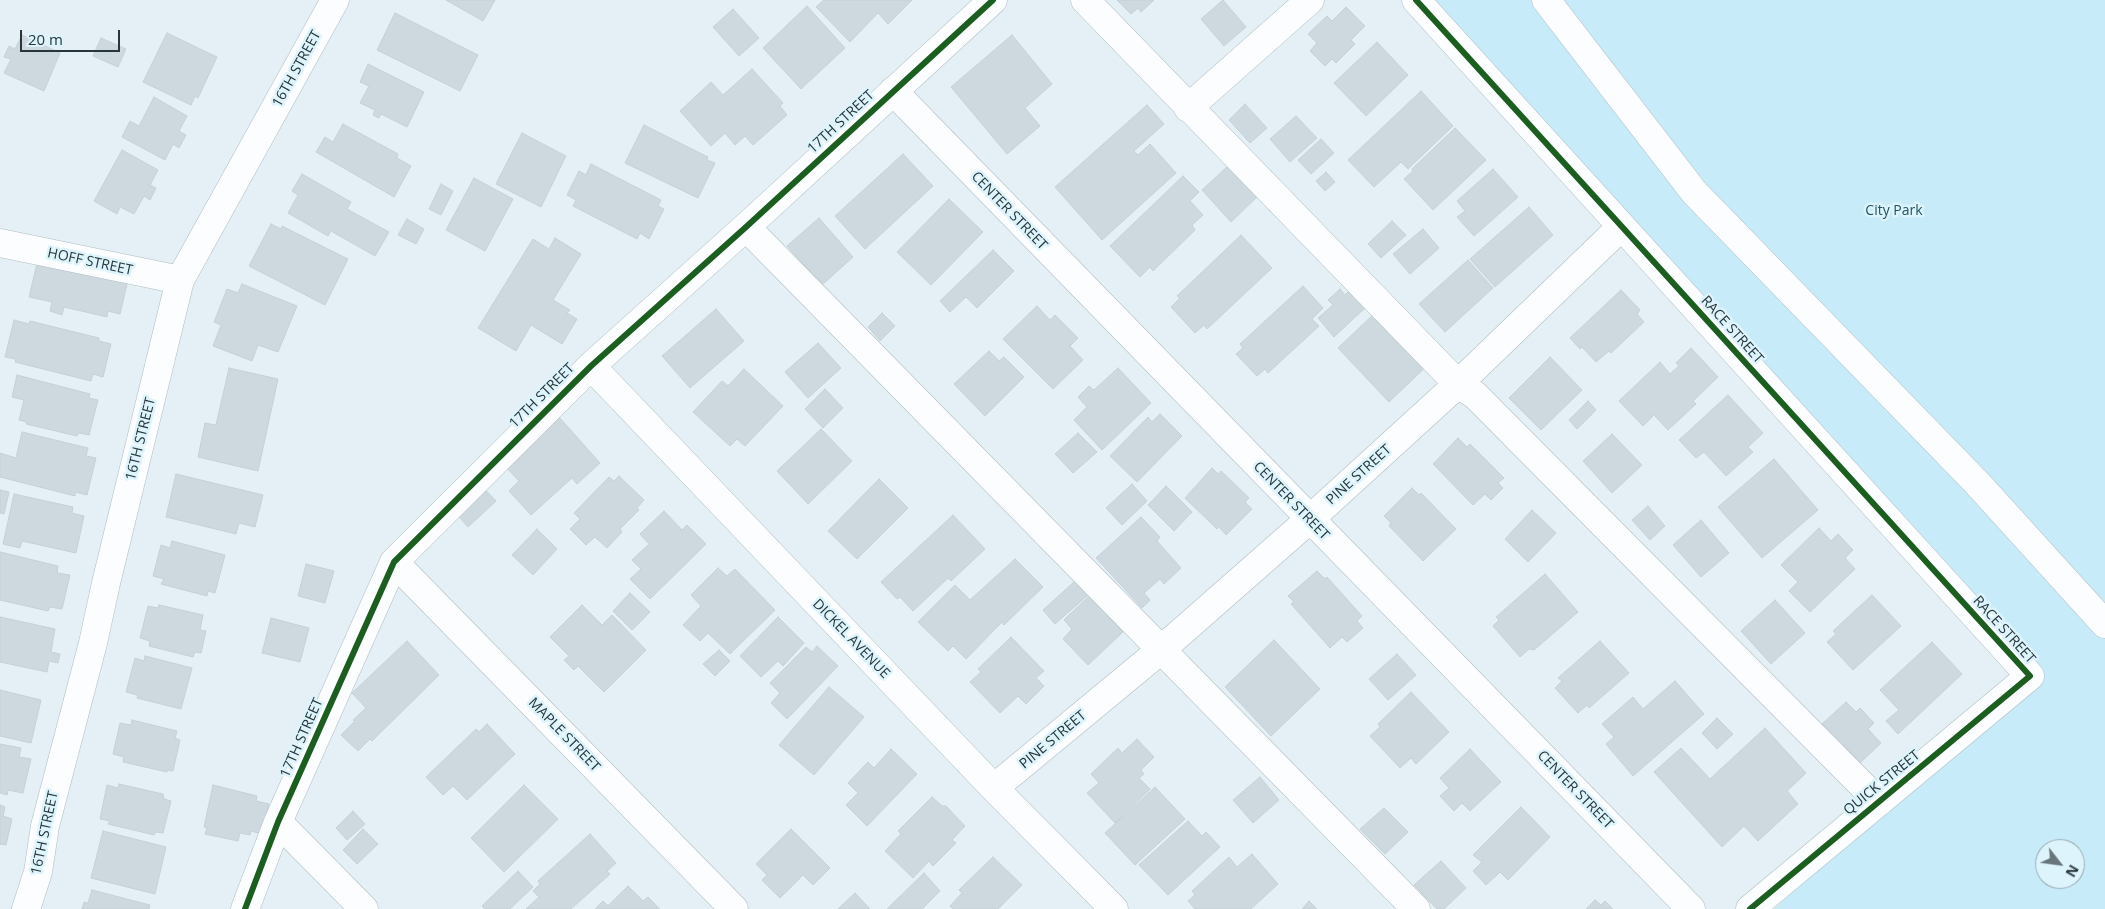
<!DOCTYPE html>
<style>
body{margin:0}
#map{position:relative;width:2105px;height:909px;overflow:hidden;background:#e4f0f5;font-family:"Open Sans",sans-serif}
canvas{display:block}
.north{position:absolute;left:2035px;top:839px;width:50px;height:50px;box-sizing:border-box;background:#ddf4fc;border:1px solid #94a8af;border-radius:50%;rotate:120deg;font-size:14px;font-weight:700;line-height:20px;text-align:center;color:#27363b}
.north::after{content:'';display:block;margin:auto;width:18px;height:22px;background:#69777c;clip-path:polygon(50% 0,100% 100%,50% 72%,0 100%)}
.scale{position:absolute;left:20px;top:30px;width:100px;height:22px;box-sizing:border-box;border:2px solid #27363b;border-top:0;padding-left:6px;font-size:15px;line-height:18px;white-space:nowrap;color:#27363b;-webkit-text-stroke:4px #ddf4fc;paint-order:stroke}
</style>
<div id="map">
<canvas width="2105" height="909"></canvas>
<div class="north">N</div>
<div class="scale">20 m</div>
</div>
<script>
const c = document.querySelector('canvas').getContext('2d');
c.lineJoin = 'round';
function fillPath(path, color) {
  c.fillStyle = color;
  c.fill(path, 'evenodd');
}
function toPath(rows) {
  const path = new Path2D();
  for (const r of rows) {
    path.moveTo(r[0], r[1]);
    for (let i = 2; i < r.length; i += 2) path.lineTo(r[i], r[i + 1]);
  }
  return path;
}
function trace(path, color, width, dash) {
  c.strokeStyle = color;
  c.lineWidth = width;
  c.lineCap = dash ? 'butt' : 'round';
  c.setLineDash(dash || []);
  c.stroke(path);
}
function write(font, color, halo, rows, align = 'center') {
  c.font = font + ' "Open Sans",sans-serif';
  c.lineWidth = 5;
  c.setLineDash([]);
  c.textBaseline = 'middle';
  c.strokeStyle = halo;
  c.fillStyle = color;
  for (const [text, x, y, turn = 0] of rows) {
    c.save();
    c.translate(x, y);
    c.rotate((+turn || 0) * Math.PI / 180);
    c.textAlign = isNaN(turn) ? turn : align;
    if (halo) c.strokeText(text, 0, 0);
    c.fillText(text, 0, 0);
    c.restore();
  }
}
const green = toPath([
 [1416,0,2105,0,2105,909,1774,909,2030,676],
 [2045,849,2075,849,2075,879,2045,879]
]);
const building = toPath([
 [446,0,495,0,483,21,446,0],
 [824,0,912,0,888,24,878,13,850,42,816,7,824,0],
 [1117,0,1154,0,1141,12,1138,8,1131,14,1117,0],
 [1223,0,1246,27,1224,46,1201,19,1223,0],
 [807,6,845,48,801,89,763,48,807,6],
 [1346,7,1365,26,1351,40,1355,44,1336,63,1332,59,1325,66,1310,51,1317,43,1308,34,1327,16,1332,21,1346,7],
 [733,9,759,38,739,56,713,27,733,9],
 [395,13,478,55,460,91,377,50,395,13],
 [167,33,217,57,198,98,195,96,191,105,143,82,167,33],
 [22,35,60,53,44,91,4,73,11,59,4,57,9,46,15,49,22,35],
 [1012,35,1052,84,1025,108,1040,126,1007,154,951,87,1012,35],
 [101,38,126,49,118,67,93,56,101,38],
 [1377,42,1408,75,1366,116,1334,83,1377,42],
 [368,64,424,92,407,127,381,114,379,118,373,115,375,110,360,103,369,86,360,82,368,64],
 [752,69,783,103,780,106,787,115,753,145,745,136,735,145,725,133,711,146,680,111,711,82,723,95,752,69],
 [1421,91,1453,126,1408,169,1401,162,1374,187,1348,160,1421,91],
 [154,97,187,116,179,131,186,135,179,148,173,144,165,160,122,137,130,121,139,126,154,97],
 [1245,104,1267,128,1250,143,1229,120,1245,104],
 [1147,105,1164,124,1134,151,1138,155,1150,144,1176,173,1102,240,1055,187,1147,105],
 [1296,116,1317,138,1290,162,1270,139,1296,116],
 [343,124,398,154,397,158,411,166,394,197,316,152,325,137,333,142,343,124],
 [644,125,708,157,707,160,715,163,698,198,625,163,644,125],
 [1455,128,1486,160,1433,210,1404,179,1413,171,1412,169,1455,128],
 [522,133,566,156,541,207,496,184,522,133],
 [1321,139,1334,153,1311,174,1298,160,1321,139],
 [122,150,158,170,150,185,156,188,150,200,144,196,134,214,120,207,117,214,94,201,122,150],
 [903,154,933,186,865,249,835,216,903,154],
 [591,164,661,200,658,206,664,209,649,239,640,233,637,239,573,206,576,200,567,195,579,171,586,175,591,164],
 [1229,165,1258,196,1231,222,1202,190,1229,165],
 [1493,169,1518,197,1474,236,1457,217,1465,211,1457,201,1493,169],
 [1326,172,1335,182,1325,191,1316,181,1326,172],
 [302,174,351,202,347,209,389,232,375,256,331,231,328,236,288,213,298,195,292,191,302,174],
 [1183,176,1199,192,1190,201,1203,215,1192,225,1195,230,1153,271,1150,267,1140,277,1110,246,1183,176],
 [474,178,513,199,485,251,446,230,474,178],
 [441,184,453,191,441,215,429,209,441,184],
 [949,199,983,232,931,285,897,252,949,199],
 [1529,207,1553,235,1495,287,1470,259,1529,207],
 [819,218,853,257,822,285,787,246,819,218],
 [407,219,424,229,416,244,398,235,407,219],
 [1392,221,1406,235,1381,258,1368,244,1392,221],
 [271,224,281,229,282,226,348,259,325,305,249,266,271,224],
 [1423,229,1439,248,1410,274,1393,254,1423,229],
 [1241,235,1272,268,1207,329,1204,325,1195,333,1171,307,1180,298,1177,296,1241,235],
 [555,238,581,254,553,300,570,310,567,313,577,319,562,344,531,325,516,351,478,328,533,239,549,249,555,238],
 [993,250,1014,271,977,308,966,297,950,312,940,301,993,250],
 [38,259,128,280,120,314,108,311,107,317,64,307,62,315,50,311,52,302,29,297,38,259],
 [1468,260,1493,288,1445,332,1419,304,1468,260],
 [242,284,297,306,278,352,258,345,252,361,213,346,221,325,214,322,227,289,238,293,242,284],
 [1303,286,1323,308,1312,319,1319,326,1268,373,1265,369,1257,376,1236,354,1243,348,1240,344,1303,286],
 [1340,289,1345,295,1349,291,1365,308,1334,337,1318,318,1333,305,1328,300,1340,289],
 [1621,290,1640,310,1637,314,1644,322,1611,353,1609,351,1596,362,1582,347,1580,349,1570,338,1621,290],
 [1037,306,1050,320,1055,315,1078,338,1070,346,1083,360,1053,389,1003,339,1037,306],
 [716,309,744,341,690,388,662,356,716,309],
 [882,313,895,326,880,341,868,327,882,313],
 [1375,313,1430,363,1389,402,1338,348,1375,313],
 [14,320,29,324,30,321,99,338,99,341,111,344,103,377,93,374,91,381,15,362,16,359,5,357,14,320],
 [818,343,841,368,808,398,785,372,818,343],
 [1691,348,1718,377,1693,401,1696,404,1668,430,1654,415,1643,426,1619,401,1660,362,1670,374,1679,366,1676,363,1691,348],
 [989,351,999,361,1004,357,1024,377,985,416,954,384,989,351],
 [1550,357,1582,390,1541,430,1509,398,1550,357],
 [229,368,278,379,258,471,198,457,205,423,216,425,229,368],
 [1118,368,1151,403,1102,450,1074,420,1087,407,1078,397,1089,386,1094,390,1118,368],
 [744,369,783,406,745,446,737,439,730,446,693,412,722,381,728,386,744,369],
 [17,375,90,394,89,398,98,400,89,435,79,433,77,436,26,424,27,422,19,420,24,400,12,397,17,375],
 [825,389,843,408,823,428,805,409,825,389],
 [1728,395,1763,433,1748,447,1753,452,1726,476,1704,452,1696,458,1679,440,1728,395],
 [1588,401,1596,410,1577,429,1569,420,1588,401],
 [1160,414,1182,436,1137,482,1110,456,1148,417,1152,422,1160,414],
 [559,417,600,463,577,484,572,478,531,515,509,491,519,481,505,466,559,417],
 [821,429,852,461,808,504,777,471,821,429],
 [22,432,88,448,86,456,96,458,87,495,75,492,75,496,0,477,0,453,16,458,22,432],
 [1078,433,1097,452,1073,473,1055,454,1078,433],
 [1612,434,1642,465,1612,493,1583,461,1612,434],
 [1458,438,1467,447,1470,444,1504,478,1498,483,1503,488,1491,500,1485,494,1473,505,1433,464,1458,438],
 [1774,459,1818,510,1762,558,1718,507,1774,459],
 [1212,468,1218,474,1221,471,1249,498,1245,502,1252,509,1226,535,1219,527,1217,529,1185,498,1212,468],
 [176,474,263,495,255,527,239,523,236,534,166,517,176,474],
 [619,476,644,500,637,508,639,510,620,529,622,532,607,548,595,537,586,545,570,529,580,519,574,513,609,477,614,481,619,476],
 [879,479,908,508,857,559,828,531,879,479],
 [479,483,496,501,468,527,451,508,479,483],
 [1132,484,1147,501,1122,525,1106,508,1132,484],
 [1166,486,1192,512,1174,531,1148,505,1166,486],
 [1412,488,1419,495,1421,493,1456,529,1423,561,1389,526,1391,523,1384,516,1412,488],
 [0,490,9,492,4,514,0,513,0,490],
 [14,494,73,507,72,513,84,516,76,553,22,541,20,548,3,544,14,494],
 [1648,506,1665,526,1650,540,1632,520,1648,506],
 [1532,510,1556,533,1528,562,1505,539,1532,510],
 [664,511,682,530,687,525,706,544,650,599,630,579,641,569,632,560,649,544,640,534,664,511],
 [953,515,985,549,951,581,948,578,913,611,900,597,897,599,881,582,953,515],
 [1141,517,1160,537,1157,541,1181,568,1164,584,1160,579,1144,593,1150,600,1142,608,1096,558,1141,517],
 [1701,520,1729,553,1701,577,1673,545,1701,520],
 [1819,528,1831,541,1838,534,1853,550,1845,558,1855,569,1810,612,1789,591,1798,582,1781,565,1819,528],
 [537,529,557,549,533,575,512,555,537,529],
 [172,541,225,555,215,593,208,591,207,596,161,584,164,579,153,576,161,545,170,548,172,541],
 [0,552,58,566,57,573,70,575,62,609,50,607,48,611,0,600,0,552],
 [1015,559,1043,587,1004,625,1002,622,966,659,953,646,948,651,918,622,955,585,970,600,1015,559],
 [306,564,334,571,325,603,298,596,306,564],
 [718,568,727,576,735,569,775,610,730,654,708,633,700,641,683,625,701,606,691,595,718,568],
 [1317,571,1325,579,1327,577,1362,616,1357,621,1363,628,1347,642,1342,637,1330,648,1291,604,1294,602,1288,596,1317,571],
 [1545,574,1578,612,1534,650,1529,649,1520,657,1493,626,1499,620,1496,617,1545,574],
 [1075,581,1088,595,1055,624,1043,610,1075,581],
 [630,593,650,612,632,630,613,611,630,593],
 [1872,595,1901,626,1853,670,1827,642,1836,634,1833,631,1872,595],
 [1089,596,1101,609,1107,603,1116,613,1110,618,1123,632,1088,665,1063,639,1072,629,1064,620,1089,596],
 [1775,600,1805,633,1771,664,1741,631,1775,600],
 [159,605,203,615,200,630,206,631,201,653,195,652,193,657,149,646,150,641,140,638,148,606,158,608,159,605],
 [582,605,602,625,612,615,646,650,604,692,578,666,574,670,564,660,569,656,550,637,582,605],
 [0,617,55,629,51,652,60,654,58,663,49,661,47,672,0,662,0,617],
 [778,617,804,643,783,666,778,661,761,677,740,656,778,617],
 [271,618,309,628,300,662,262,653,271,618],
 [1011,637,1044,671,1036,678,1044,686,1026,704,1018,696,1000,713,970,682,981,672,978,669,1011,637],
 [1274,640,1320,689,1271,736,1225,687,1274,640],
 [407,641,439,675,372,741,370,739,358,751,341,735,355,721,353,720,366,708,352,693,407,641],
 [1600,641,1629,673,1589,708,1587,705,1578,713,1555,688,1562,681,1558,678,1600,641],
 [1932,642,1962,674,1898,734,1886,721,1899,710,1880,690,1932,642],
 [817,646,838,666,787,719,771,703,780,693,770,683,806,647,812,652,817,646],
 [719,650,730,661,715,676,703,664,719,650],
 [1397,654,1416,675,1388,700,1369,679,1397,654],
 [145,656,192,668,181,709,137,698,138,695,126,692,135,658,144,661,145,656],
 [1675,681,1704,714,1633,776,1606,744,1614,737,1602,724,1633,697,1643,709,1675,681],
 [829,687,864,717,814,775,779,745,829,687],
 [0,690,41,700,31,743,0,736,0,690],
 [1411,692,1449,732,1416,764,1411,758,1400,768,1370,736,1380,727,1378,724,1411,692],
 [1846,702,1856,712,1860,708,1874,723,1868,729,1881,743,1859,764,1822,724,1846,702],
 [1717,718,1733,734,1717,749,1702,733,1717,718],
 [132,720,177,731,175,738,180,740,173,771,167,770,167,772,123,762,124,757,113,754,120,723,131,725,132,720],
 [487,724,515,754,467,800,453,786,443,795,426,777,476,729,479,732,487,724],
 [1765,728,1806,773,1787,791,1798,804,1758,841,1744,826,1722,847,1654,772,1681,748,1710,779,1765,728],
 [1137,739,1154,757,1141,770,1144,774,1139,778,1150,789,1115,823,1087,793,1099,783,1091,774,1118,748,1122,753,1137,739],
 [0,744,21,748,19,757,31,759,23,793,8,790,7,795,0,793,0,744],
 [891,749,917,774,867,826,846,805,858,793,848,783,868,762,874,768,891,749],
 [1470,749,1501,782,1470,811,1462,803,1454,811,1440,796,1449,788,1440,778,1470,749],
 [1260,777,1279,800,1253,823,1233,800,1260,777],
 [119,784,163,794,164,799,171,801,163,833,156,832,154,835,108,824,110,821,100,819,107,785,118,788,119,784],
 [213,785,257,796,256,801,269,804,262,834,251,831,250,835,240,833,238,841,205,834,207,828,204,827,213,785],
 [524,785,558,819,504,872,471,838,524,785],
 [1155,787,1185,819,1135,865,1105,833,1155,787],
 [932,797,942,806,946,806,965,826,952,840,956,843,933,866,929,861,913,878,885,851,901,834,898,831,932,797],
 [0,805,5,807,3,816,12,819,6,845,0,844,0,805],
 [1521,807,1550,837,1508,880,1500,872,1486,885,1473,871,1482,862,1473,855,1521,807],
 [1384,808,1408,832,1385,854,1360,829,1384,808],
 [353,811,365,824,347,840,336,828,353,811],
 [1188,821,1202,836,1206,832,1220,847,1168,895,1139,865,1188,821],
 [363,829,378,844,357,864,343,850,363,829],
 [791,829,830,868,813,885,803,875,780,898,762,880,767,875,756,864,791,829],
 [103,831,166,847,155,894,91,878,103,831],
 [590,834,616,863,607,871,610,874,571,909,526,909,539,897,533,891,540,884,538,881,590,834],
 [1252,854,1278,884,1251,909,1195,909,1188,901,1195,895,1192,891,1229,857,1237,867,1252,854],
 [993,857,1022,885,998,909,953,909,950,906,962,893,959,890,993,857],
 [1441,861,1466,888,1444,909,1437,909,1414,885,1441,861],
 [518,871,533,887,510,909,485,909,482,906,518,871],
 [924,873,940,891,922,909,887,909,924,873],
 [628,886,643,901,648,897,660,909,595,909,603,901,608,906,628,886],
 [92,890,150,905,149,909,82,909,84,902,88,903,92,890],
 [855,893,870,909,838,909,855,893],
 [1595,900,1601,905,1605,901,1613,909,1586,909,1595,900],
 [1309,901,1317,909,1302,909,1309,901]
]);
const minor = toPath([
 [1085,0,1458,384,1475,395,1879,802],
 [1416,0,2030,676,1750,909],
 [1546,0,1694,192,1977,483,2105,624],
 [893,91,1691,909],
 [1188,108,1310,0],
 [746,227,1416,909],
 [0,243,180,280],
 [591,366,994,788,1114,909],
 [394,562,734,909],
 [994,788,1162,649,1310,519,1458,384,1621,227],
 [278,822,364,909],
 [26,909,38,872,45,826,93,643,106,583,180,280,335,0],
 [245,909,278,822,394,562,591,366,746,227,993,0]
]);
const cycleway = toPath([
 [1416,0,2030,676,1750,909],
 [245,909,278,822,394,562,591,366,746,227,993,0]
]);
const streetNames = [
 ["16TH STREET",297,69,-61],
 ["17TH STREET",841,122,-43],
 ["CENTER STREET",1009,211,46],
 ["HOFF STREET",90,262,12],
 ["RACE STREET",1732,330,48],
 ["17TH STREET",542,396,-45],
 ["16TH STREET",141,439,-76],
 ["PINE STREET",1359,475,-42],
 ["CENTER STREET",1291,501,46],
 ["RACE STREET",2004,630,48],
 ["DICKEL AVENUE",851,639,46],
 ["MAPLE STREET",564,735,46],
 ["17TH STREET",302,738,-66],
 ["PINE STREET",1053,740,-40],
 ["QUICK STREET",1882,783,-39],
 ["CENTER STREET",1575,790,46],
 ["16TH STREET",45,833,-78]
];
const parkNames = [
 ["City Park",1894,211]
];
fillPath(green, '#c7ebf9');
fillPath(building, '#ced9df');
trace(building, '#c5d0d6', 1);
trace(minor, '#b1bdc2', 29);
trace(minor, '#fbfdfe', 28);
trace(cycleway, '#1b5e20', 6);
write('14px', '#27363b', '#ddf4fc', streetNames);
write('14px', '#215464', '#ddf4fc', parkNames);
</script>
